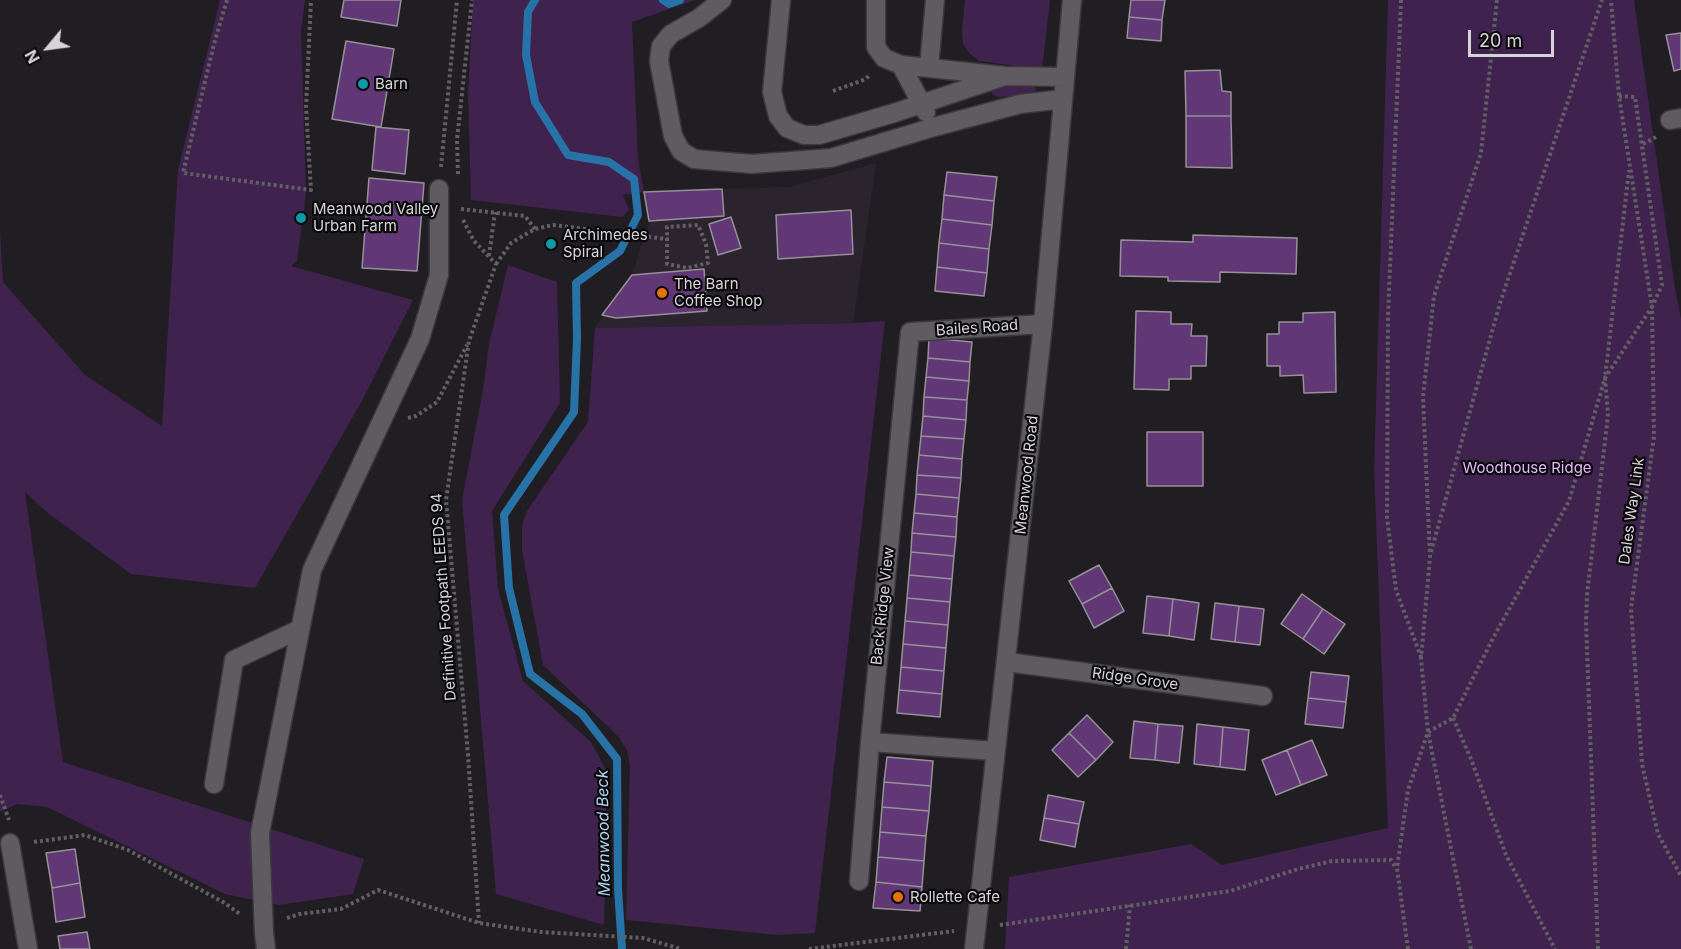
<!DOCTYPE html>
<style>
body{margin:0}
#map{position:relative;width:1681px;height:949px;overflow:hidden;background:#211e23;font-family:Inter,sans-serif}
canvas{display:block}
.north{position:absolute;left:18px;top:18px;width:60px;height:60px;-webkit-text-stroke:4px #0a090b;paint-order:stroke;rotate:241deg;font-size:16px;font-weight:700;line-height:24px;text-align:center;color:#d6d4d7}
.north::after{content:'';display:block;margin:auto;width:21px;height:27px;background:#d6d4d7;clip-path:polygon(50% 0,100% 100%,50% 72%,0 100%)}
.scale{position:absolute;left:1468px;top:30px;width:86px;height:27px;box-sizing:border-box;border:3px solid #d6d4d7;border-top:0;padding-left:8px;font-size:18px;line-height:21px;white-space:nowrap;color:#d6d4d7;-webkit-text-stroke:4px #0a090b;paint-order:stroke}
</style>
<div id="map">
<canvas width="1681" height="949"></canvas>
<div class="north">N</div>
<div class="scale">20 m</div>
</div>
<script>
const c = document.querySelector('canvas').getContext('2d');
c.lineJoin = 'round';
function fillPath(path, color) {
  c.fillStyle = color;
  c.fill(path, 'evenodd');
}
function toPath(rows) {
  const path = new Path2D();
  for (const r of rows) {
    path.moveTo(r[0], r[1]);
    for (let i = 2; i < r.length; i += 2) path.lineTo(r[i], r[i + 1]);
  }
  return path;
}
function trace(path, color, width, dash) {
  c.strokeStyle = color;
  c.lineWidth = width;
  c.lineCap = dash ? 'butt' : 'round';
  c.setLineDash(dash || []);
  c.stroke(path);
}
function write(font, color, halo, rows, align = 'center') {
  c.font = font + ' Inter,sans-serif';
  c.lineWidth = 4.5;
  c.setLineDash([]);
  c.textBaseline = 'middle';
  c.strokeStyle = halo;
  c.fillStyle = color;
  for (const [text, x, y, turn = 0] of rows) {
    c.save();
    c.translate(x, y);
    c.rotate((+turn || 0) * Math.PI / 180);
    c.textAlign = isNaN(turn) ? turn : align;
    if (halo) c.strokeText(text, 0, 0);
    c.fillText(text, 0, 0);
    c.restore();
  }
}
const built = toPath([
 [876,163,853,323,595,328,632,275,649,221,644,192,789,187]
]);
const green = toPath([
 [220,0,305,0,301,32,306,193,297,261,291,266,413,300,363,399,255,588,131,574,48,513,25,492,63,762,364,859,353,894,279,905,225,894,47,807,17,804,0,812,0,232,3,282,85,375,162,426,178,170],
 [473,0,695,0,632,22,638,159,644,192,623,195,629,210,622,217,471,200,468,93],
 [965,0,1050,0,1042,69,979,61,970,54,963,44,962,30],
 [1388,0,1634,0,1674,282,1681,319,1681,949,1005,949,1009,877,1191,844,1222,865,1388,828,1374,470],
 [1034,84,1036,90,1035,94,998,97,993,95,991,91,995,85],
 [508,265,557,282,560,403,492,511,498,589,523,681,591,742,607,772,604,925,496,894,462,500,483,390,489,344],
 [885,321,815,933,778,935,626,920,630,766,627,750,619,737,543,665,522,550,522,525,527,511,588,422,595,328,853,323]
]);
const stream = toPath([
 [535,0,528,12,526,55,535,102,568,155,609,162,634,179,638,215,620,251,576,283,577,339,574,412,504,515,509,588,530,674,582,714,617,759,618,889,622,949],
 [663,0,669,4,680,0]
]);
const building = toPath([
 [344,0,401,0,397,26,341,17,344,0],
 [1131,0,1165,0,1162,20,1129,17,1131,0],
 [1129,17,1162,20,1161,41,1127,38,1129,17],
 [1681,33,1681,69,1674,71,1666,35,1681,33],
 [346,41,394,49,381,127,332,119,346,41],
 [1220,70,1222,91,1231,92,1231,116,1186,116,1185,71,1220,70],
 [1186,116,1231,116,1232,168,1186,167,1186,116],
 [376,127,409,130,405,174,372,170,376,127],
 [947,172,997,177,994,201,944,195,947,172],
 [369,178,424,183,417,271,362,268,369,178],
 [722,189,724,216,649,221,644,192,722,189],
 [944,195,994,201,992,225,942,219,944,195],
 [851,210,853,254,778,259,776,215,851,210],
 [731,217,741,248,718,255,709,224,731,217],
 [942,219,992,225,989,249,939,243,942,219],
 [1193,235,1297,238,1296,274,1220,272,1220,282,1168,281,1168,277,1120,276,1121,240,1193,242,1193,235],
 [939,243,989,249,987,273,937,267,939,243],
 [937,267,987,273,984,296,935,291,937,267],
 [704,269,707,311,616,318,602,315,632,275,704,269],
 [1136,311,1171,312,1171,324,1192,324,1191,336,1207,336,1206,366,1191,366,1191,379,1169,379,1169,390,1134,389,1136,311],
 [1335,312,1336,392,1304,393,1303,375,1280,376,1280,366,1267,366,1267,334,1279,334,1279,322,1303,322,1303,313,1335,312],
 [929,338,972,342,970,362,928,358,929,338],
 [928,358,970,362,969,381,926,377,928,358],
 [926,377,969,381,967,400,924,397,926,377],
 [924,397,967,400,966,420,923,416,924,397],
 [923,416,966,420,964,439,921,436,923,416],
 [1147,432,1203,432,1203,486,1147,486,1147,432],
 [921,436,964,439,962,459,919,455,921,436],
 [919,455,962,459,961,478,917,475,919,455],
 [917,475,961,478,959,498,916,494,917,475],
 [916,494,959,498,957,517,914,513,916,494],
 [914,513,957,517,956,537,912,533,914,513],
 [912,533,956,537,954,556,911,552,912,533],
 [911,552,954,556,952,579,909,575,911,552],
 [1099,565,1112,588,1082,604,1069,581,1099,565],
 [909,575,952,579,950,602,907,598,909,575],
 [1112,588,1124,611,1094,628,1082,604,1112,588],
 [1302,594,1323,609,1303,639,1281,624,1302,594],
 [1147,596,1173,599,1169,636,1143,633,1147,596],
 [907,598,950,602,948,625,905,621,907,598],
 [1173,599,1199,603,1194,640,1169,636,1173,599],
 [1215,603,1239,606,1235,642,1211,639,1215,603],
 [1239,606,1264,609,1260,645,1235,642,1239,606],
 [1323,609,1345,624,1324,654,1303,639,1323,609],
 [905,621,948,625,946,648,903,644,905,621],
 [903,644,946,648,944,671,901,667,903,644],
 [901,667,944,671,942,694,899,690,901,667],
 [1311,672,1349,676,1346,702,1308,698,1311,672],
 [899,690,942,694,940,717,897,713,899,690],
 [1308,698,1346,702,1343,728,1305,724,1308,698],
 [1087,715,1113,742,1096,760,1069,733,1087,715],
 [1134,721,1158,724,1155,760,1130,758,1134,721],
 [1158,724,1183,726,1179,763,1155,760,1158,724],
 [1197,724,1223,727,1220,767,1194,764,1197,724],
 [1223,727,1249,730,1245,770,1220,767,1223,727],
 [1069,733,1096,760,1078,777,1052,750,1069,733],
 [1312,740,1327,775,1301,785,1287,750,1312,740],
 [1287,750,1301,785,1276,795,1262,760,1287,750],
 [887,757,933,761,931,786,884,782,887,757],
 [884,782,931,786,929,811,882,807,884,782],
 [1048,795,1084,802,1079,824,1044,818,1048,795],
 [882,807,929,811,926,836,880,832,882,807],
 [1044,818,1079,824,1075,847,1040,840,1044,818],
 [880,832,926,836,924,861,878,857,880,832],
 [75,849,80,883,52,888,46,853,75,849],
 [878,857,924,861,922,887,876,882,878,857],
 [876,882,922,887,920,911,873,908,876,882],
 [80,883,85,917,56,922,52,888,80,883],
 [87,932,90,949,60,949,58,936,87,932]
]);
const path = toPath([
 [227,0,214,44,183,173,311,190,306,107,311,0],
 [1401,0,1388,316,1387,517,1396,590,1421,657],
 [833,91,866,79,870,74],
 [1619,96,1635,97,1662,285,1652,307,1654,436,1631,609,1642,764,1658,834,1681,876],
 [1643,144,1656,137],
 [441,167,457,0],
 [458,174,457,140,472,0],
 [461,209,525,216,535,229],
 [463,220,474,241,496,264,469,341,446,500,468,755,479,923],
 [489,256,495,212],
 [496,264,511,243,535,229,553,225,667,239,667,264,687,268,708,263,706,244,698,225,667,227,667,239],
 [408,418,416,416,437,402,467,345],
 [1431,552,1500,303,1602,0],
 [1453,718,1471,759,1506,855,1555,949],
 [0,795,9,820],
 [34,842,85,835,128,850,223,902,240,914],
 [287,918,300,914,341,909,378,890,479,923,541,932,643,938,681,949],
 [1000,925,1230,891,1298,869,1332,861,1391,860,1396,868],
 [809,949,954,931],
 [1126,949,1130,905],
 [1408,949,1397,868,1408,790,1428,732,1453,718,1492,640,1569,501,1605,378,1652,307,1619,96,1611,0],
 [1471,949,1428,732,1421,659,1430,557,1423,397,1434,296,1481,153,1497,0],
 [1598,949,1586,622,1587,595,1608,415,1605,378,1629,170]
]);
const minor = toPath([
 [722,0,699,18,671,34,661,46,659,61,673,136,681,151,694,159,752,164,831,158,934,127,1020,104,1063,99],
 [781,0,772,92,778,116,787,128,804,135,819,135,894,113,1005,76],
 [876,0,876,47,884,58,901,65,1005,76,1065,77],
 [901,65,926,112],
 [929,67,935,0],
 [1670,120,1681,118],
 [1007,662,1263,696],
 [870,742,995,751],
 [214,784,234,660,300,629],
 [10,843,28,949],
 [859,881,870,742,910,332,1043,324],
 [266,949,264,933,260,833,312,570,420,339,439,275,439,189],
 [974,949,1043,324,1072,0]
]);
const markers = [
 [363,84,6,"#0f9aa8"],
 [301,218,6,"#0f9aa8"],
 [551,244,6,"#0f9aa8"],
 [662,293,6,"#e8710a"],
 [898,897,6,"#e8710a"]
];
const poiNames = [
 ["Barn",375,84],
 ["Meanwood Valley",313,209],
 ["Urban Farm",313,226],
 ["Archimedes",563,235],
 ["Spiral",563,252],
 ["The Barn",674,284],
 ["Coffee Shop",674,301],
 ["Rollette Cafe",910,897]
];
const streetNames = [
 ["Bailes Road",977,328,-4],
 ["Meanwood Road",1027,475,-84],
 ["Dales Way Link",1632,511,-82],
 ["Definitive Footpath LEEDS 94",444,597,-94],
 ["Back Ridge View",883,606,-84],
 ["Ridge Grove",1135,679,8]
];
const parkNames = [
 ["Woodhouse Ridge",1527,468]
];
const waterNames = [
 ["Meanwood Beck",604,833,-91]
];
fillPath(built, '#2b242e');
fillPath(green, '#3f224d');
trace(stream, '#2773a8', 8);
fillPath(building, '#613776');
trace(building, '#959197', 1.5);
trace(minor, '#3c393d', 21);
trace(path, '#625f64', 4, [3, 3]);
trace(minor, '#5f5b61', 18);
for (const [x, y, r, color] of markers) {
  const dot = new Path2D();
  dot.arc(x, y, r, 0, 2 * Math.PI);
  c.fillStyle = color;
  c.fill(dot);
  trace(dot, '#0a090b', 2);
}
write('15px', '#d6d4d7', '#0a090b', poiNames, 'left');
write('15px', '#d6d4d7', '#0a090b', streetNames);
write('15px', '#e5b5ff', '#0a090b', parkNames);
write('italic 16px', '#afd3f0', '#0a090b', waterNames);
</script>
